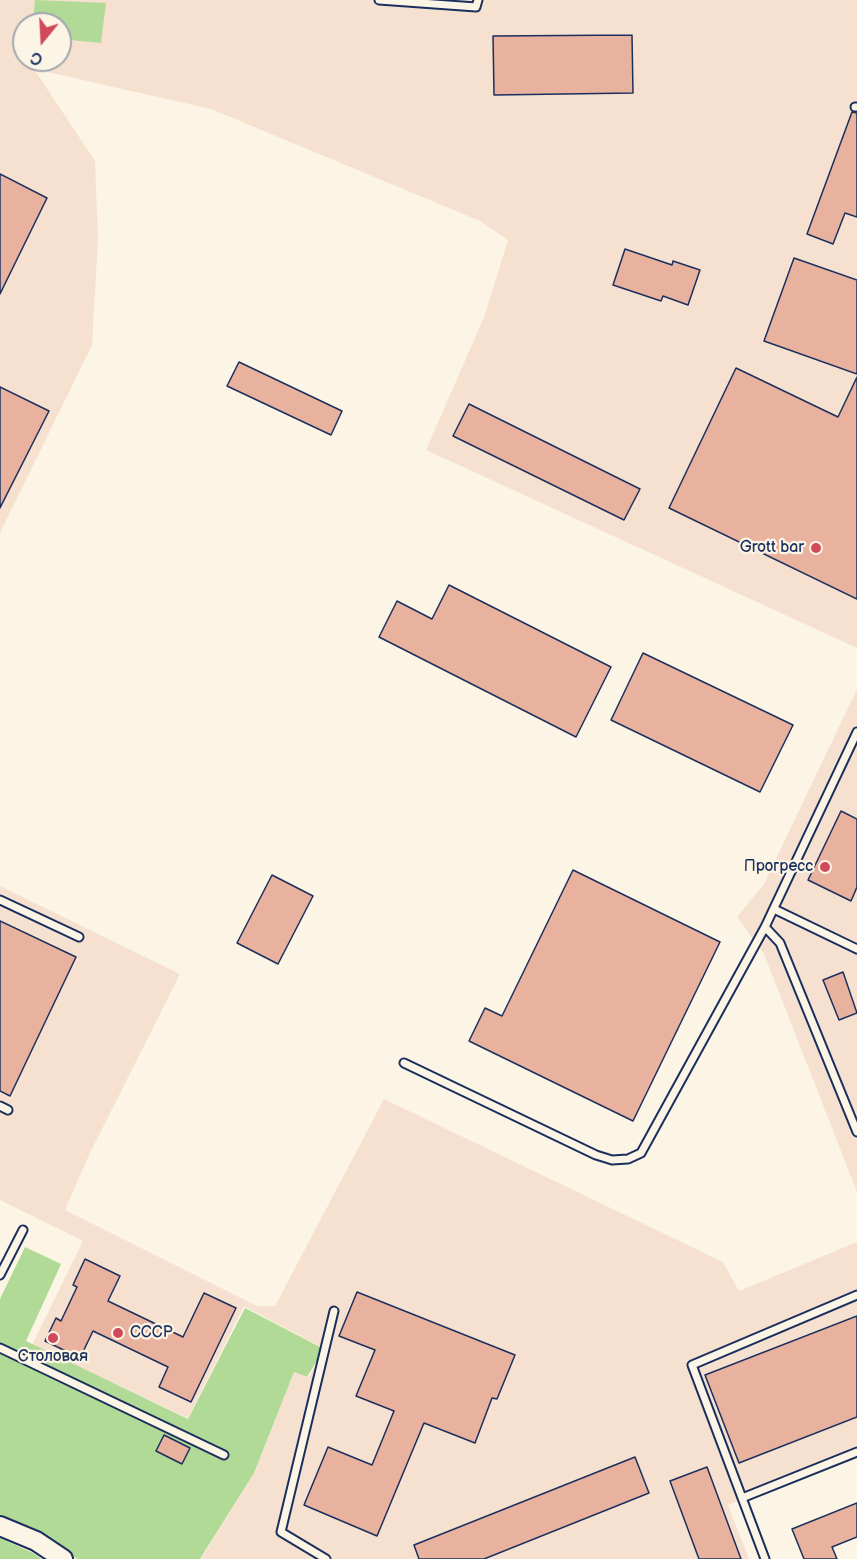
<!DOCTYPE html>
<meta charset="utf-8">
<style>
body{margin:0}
#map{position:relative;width:857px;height:1559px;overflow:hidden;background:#fcf5e5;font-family:"Balsamiq Sans",sans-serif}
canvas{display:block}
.north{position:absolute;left:12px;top:12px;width:60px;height:60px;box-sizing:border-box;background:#fcf5e5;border:2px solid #a2a6af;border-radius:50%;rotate:198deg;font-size:16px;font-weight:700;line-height:24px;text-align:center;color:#1b2f5e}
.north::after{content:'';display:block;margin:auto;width:21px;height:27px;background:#d1495b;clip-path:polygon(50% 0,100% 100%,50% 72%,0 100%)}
</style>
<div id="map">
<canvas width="857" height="1559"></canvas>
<div class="north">С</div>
</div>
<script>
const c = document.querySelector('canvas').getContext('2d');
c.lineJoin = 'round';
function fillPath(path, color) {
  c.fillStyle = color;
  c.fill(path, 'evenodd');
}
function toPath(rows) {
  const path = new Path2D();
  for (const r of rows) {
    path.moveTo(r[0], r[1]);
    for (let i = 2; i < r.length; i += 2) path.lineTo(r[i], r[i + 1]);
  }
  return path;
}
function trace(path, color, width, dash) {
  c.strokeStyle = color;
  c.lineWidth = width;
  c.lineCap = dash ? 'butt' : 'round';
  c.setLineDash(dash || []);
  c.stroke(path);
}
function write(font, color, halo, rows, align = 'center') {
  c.font = font + ' "Balsamiq Sans",sans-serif';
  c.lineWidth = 4.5;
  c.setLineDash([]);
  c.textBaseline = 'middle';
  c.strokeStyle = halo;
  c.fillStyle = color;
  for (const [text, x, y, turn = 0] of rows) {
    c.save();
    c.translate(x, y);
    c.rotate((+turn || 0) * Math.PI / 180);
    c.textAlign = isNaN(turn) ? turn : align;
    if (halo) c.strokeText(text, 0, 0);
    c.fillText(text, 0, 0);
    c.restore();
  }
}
const built = toPath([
 [0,0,857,0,857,648,426,450,484,317,508,240,480,221,211,109,34,69,95,161,98,238,92,345,0,533],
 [24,24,60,24,60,60,24,60],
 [857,689,857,1192,764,954,737,917,764,884],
 [0,886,180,974,89,1155,65,1210,257,1306,275,1306,384,1099,723,1262,739,1291,857,1242,857,1456,728,1505,749,1559,201,1559,254,1473,294,1372,308,1378,325,1349,244,1306,188,1418,32,1345,83,1241,0,1200]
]);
const green = toPath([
 [35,0,106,3,101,43,60,39,60,24,33,24],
 [25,1247,61,1264,26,1341,188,1419,245,1308,324,1349,307,1377,294,1372,254,1473,200,1559,77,1559,40,1536,0,1517,0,1299],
 [0,1538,31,1552,42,1559,0,1559]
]);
const building = toPath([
 [632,35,633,93,494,95,493,36,632,35],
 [852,112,857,113,857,217,845,213,833,244,807,234,852,112],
 [0,174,47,198,0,294,0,174],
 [625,249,672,265,673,261,700,270,688,305,663,296,661,301,613,285,625,249],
 [794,258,857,280,857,374,764,341,794,258],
 [239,362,342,411,331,435,227,386,239,362],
 [736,368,838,417,857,377,857,599,669,508,736,368],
 [0,387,49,411,0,508,0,387],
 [469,404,640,489,624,520,453,436,469,404],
 [449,585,611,667,576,737,379,637,397,601,432,619,449,585],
 [643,653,793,725,760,792,611,720,643,653],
 [841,811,857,819,857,887,851,901,808,880,841,811],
 [573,870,720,942,633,1121,469,1041,485,1008,502,1016,573,870],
 [272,875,313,896,278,964,237,943,272,875],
 [0,921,76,957,10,1096,0,1091,0,921],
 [843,972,857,1013,839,1020,823,980,843,972],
 [85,1259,120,1276,108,1301,183,1337,204,1293,236,1308,191,1402,159,1387,168,1367,93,1331,80,1358,45,1341,56,1318,61,1321,77,1287,73,1285,85,1259],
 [357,1292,515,1355,497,1399,492,1398,475,1443,424,1423,377,1536,304,1505,328,1447,372,1465,394,1411,356,1396,375,1350,339,1336,357,1292],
 [857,1316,857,1417,739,1463,705,1375,857,1316],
 [164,1435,190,1448,182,1464,156,1451,164,1435],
 [635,1457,649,1493,484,1559,419,1559,414,1545,635,1457],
 [707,1467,741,1559,699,1559,670,1481,707,1467],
 [857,1503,857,1537,832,1547,837,1559,804,1559,792,1529,857,1503]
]);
const service = toPath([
 [379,0,476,7,478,0],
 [855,107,857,107],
 [0,900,79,937],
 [774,909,857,949],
 [765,927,780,943,857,1132],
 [404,1063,596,1155,612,1160,628,1159,641,1153,765,927,857,732],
 [0,1106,8,1110],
 [0,1275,23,1230],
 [0,1348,224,1455],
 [742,1498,857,1452],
 [326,1559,281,1532,334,1311],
 [765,1559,692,1365,857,1295]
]);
const tertiary = toPath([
 [0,1526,36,1541,63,1559]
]);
const markers = [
 [816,548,6,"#d1495b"],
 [825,867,6,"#d1495b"],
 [118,1333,6,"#d1495b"],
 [53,1338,6,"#d1495b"]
];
const poiNames = [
 ["Grott bar",804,548],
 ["Прогресс",813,867],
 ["СССР",130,1333,"left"],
 ["Столовая",53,1357,"center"]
];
fillPath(built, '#f6e1d0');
fillPath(green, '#b1da97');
fillPath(building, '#e9b29e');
trace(building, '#1b2f5e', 1.5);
trace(service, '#1b2f5e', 11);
trace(tertiary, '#1b2f5e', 22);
trace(service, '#fcf5e5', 7);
trace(tertiary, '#fcf5e5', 18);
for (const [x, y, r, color] of markers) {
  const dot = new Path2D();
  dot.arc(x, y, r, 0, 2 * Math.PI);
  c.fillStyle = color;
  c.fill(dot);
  trace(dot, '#fcf5e5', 2);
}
write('16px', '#1b2f5e', '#fcf5e5', poiNames, 'right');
</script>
